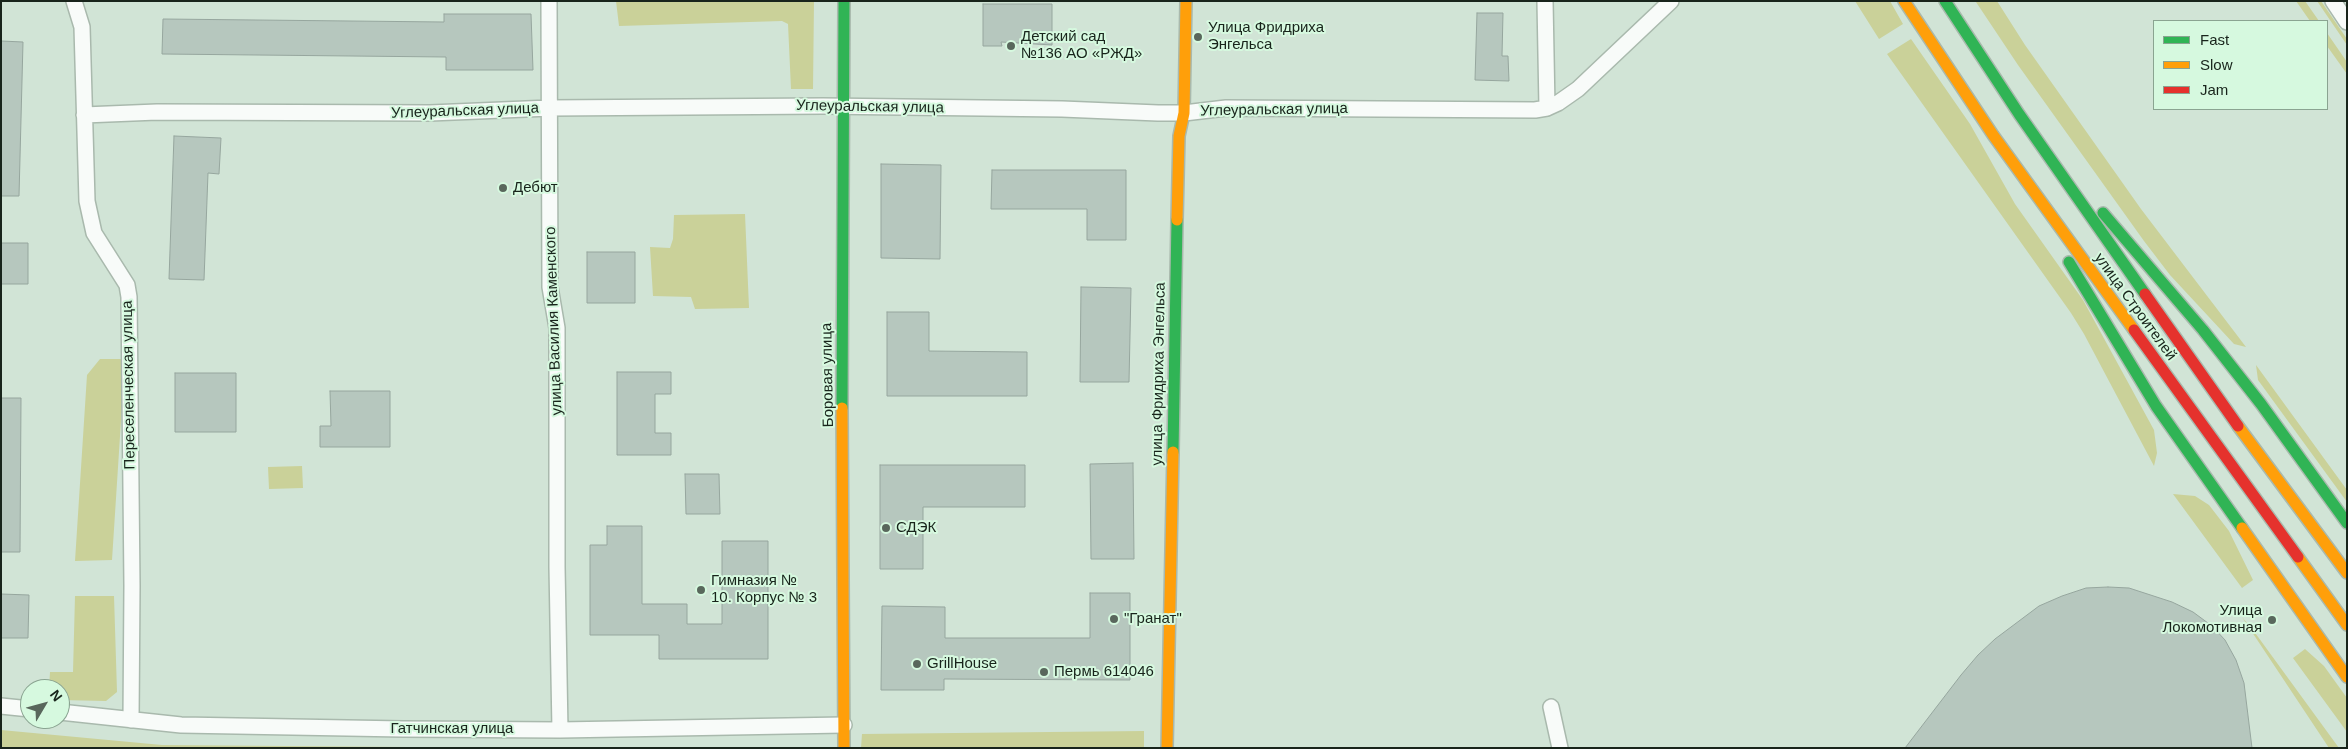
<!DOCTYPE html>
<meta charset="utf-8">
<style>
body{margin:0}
#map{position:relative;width:2348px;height:749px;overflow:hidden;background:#d1e4d6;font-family:Arial,sans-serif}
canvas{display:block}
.frame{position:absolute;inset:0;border:2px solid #18241b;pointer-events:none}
.legend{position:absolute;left:2153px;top:20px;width:175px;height:90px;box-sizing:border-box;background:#d6f9df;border:1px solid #8aa491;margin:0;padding:6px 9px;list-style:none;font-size:15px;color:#18241b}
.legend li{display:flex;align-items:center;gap:10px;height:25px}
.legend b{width:25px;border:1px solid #8aa491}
.north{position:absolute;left:20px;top:679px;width:50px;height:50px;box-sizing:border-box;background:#d6f9df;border:1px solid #8aa491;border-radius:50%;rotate:53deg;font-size:14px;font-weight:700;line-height:20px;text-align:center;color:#18241b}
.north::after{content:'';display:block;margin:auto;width:18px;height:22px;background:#59675c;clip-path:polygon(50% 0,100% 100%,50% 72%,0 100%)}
</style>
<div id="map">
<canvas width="2348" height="749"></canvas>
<div class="frame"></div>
<ul class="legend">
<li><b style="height:6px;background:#30b455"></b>Fast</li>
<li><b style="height:6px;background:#ff9f0a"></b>Slow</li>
<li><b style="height:6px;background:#e5322d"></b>Jam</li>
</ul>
<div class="north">N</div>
</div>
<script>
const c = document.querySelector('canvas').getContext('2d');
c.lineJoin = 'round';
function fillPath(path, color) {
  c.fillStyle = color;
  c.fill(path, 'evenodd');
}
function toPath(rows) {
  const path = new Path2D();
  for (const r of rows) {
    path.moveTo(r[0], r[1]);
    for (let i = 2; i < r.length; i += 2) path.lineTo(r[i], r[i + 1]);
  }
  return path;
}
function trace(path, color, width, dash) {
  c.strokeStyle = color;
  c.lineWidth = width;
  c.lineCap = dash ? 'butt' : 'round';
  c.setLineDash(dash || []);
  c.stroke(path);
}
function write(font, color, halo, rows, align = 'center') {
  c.font = font + ' Arial,sans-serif';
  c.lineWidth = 4;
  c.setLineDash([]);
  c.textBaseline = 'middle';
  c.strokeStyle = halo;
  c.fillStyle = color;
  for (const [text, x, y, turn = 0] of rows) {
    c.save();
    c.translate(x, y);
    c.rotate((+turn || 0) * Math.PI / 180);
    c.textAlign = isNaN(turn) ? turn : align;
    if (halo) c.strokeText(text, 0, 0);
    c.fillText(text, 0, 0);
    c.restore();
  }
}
const green = toPath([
 [616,1,814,1,813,89,791,89,788,24,782,21,619,26],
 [1855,1,1890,1,1903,24,1879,39],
 [1997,1,2025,45,2141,209,2246,347,2234,344,2170,275,2144,241,2018,65,1976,2],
 [2296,1,2305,1,2319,21,2310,21],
 [2317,1,2321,1,2347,39,2347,45],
 [2327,33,2347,62,2347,74,2327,46],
 [1911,39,1970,124,2015,204,2083,300,2154,430,2157,453,2154,466,2084,334,2071,313,1887,54],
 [745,214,749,308,695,309,691,297,653,296,650,247,670,248,673,239,674,215],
 [100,359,125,359,112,560,75,561,87,375],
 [2256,365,2347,490,2347,502,2258,380],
 [302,466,303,488,269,489,268,467],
 [2173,494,2195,496,2209,505,2229,531,2253,580,2242,588],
 [75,596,114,596,117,692,106,701,60,700,60,689,49,689,50,672,73,672],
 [2242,617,2253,630,2339,748,2329,748],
 [2305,649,2324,666,2347,698,2347,732,2293,658],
 [1,730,162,745,530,748,1,748],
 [1144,731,1144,748,861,748,862,734]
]);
const building = toPath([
 [983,4,1052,4,1052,45,1001,42,1002,46,983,46,983,4],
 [1477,13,1503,13,1502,56,1508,56,1509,81,1475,80,1477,13],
 [444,14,531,14,533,70,446,70,446,57,162,54,163,19,444,22,444,14],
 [1,41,23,42,19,196,1,196,1,41],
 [174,136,221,138,219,174,208,173,204,280,169,279,174,136],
 [881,164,941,165,940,259,881,258,881,164],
 [992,170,1126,170,1126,240,1087,240,1087,209,991,209,992,170],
 [1,243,28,243,28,284,1,284,1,243],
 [587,252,635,252,635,303,587,303,587,252],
 [1081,287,1131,288,1129,382,1080,382,1081,287],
 [887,312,929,312,929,351,1027,352,1027,396,887,396,887,312],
 [617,372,671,372,671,394,655,394,655,433,671,433,671,455,617,455,617,372],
 [175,373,236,373,236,432,175,432,175,373],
 [330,391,390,391,390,447,320,447,320,426,331,426,330,391],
 [1,398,21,398,20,552,1,552,1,398],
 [1133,463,1134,559,1091,559,1090,464,1133,463],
 [880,465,1025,465,1025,507,923,507,923,569,880,569,880,465],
 [685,474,719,474,720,514,686,514,685,474],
 [607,526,642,526,642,604,687,604,687,624,722,624,722,541,768,541,768,659,659,659,659,635,590,635,590,545,607,545,607,526],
 [2108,587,2129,588,2172,602,2193,612,2212,626,2225,640,2236,660,2244,683,2252,748,1905,748,1961,675,1978,655,1995,639,2039,606,2062,596,2086,588,2108,587],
 [1090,593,1130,593,1130,680,944,679,944,690,881,690,882,606,945,607,945,638,1090,638,1090,593],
 [1,594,29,595,28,638,1,638,1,594]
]);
const street = toPath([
 [74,1,82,27,87,201,94,233,127,285,129,297,132,586,131,720],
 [549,1,550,287,557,328,557,567,560,730],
 [1545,1,1547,108],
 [2333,1,2347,22],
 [84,115,157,112,430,113,550,108,823,106,1062,109,1158,113,1184,113,1226,108,1535,110,1547,108,1558,103,1578,89,1671,1],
 [1,706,30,709],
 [1551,707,1560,748],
 [60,712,181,725,403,729,560,730,844,725]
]);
const fast = toPath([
 [1945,1,2019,114,2145,294],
 [2103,213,2203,330,2261,404,2347,523],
 [2069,262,2156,406,2242,528],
 [842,408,844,1],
 [1173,452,1177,220]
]);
const slow = toPath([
 [1904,1,1993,135,2134,330],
 [1177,220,1179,136,1184,113,1186,1],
 [842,408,844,748],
 [2238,426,2347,573],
 [2242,528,2347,677],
 [2298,557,2347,625],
 [1167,748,1173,452]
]);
const jam = toPath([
 [2145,294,2238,426],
 [2134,330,2298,557]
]);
const markers = [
 [1198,37,5,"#59675c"],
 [1011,46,5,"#59675c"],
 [503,188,5,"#59675c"],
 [886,528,5,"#59675c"],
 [701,590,5,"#59675c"],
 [1114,619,5,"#59675c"],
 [2272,620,5,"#59675c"],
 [917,664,5,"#59675c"],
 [1044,672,5,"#59675c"]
];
const poiNames = [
 ["Улица Фридриха",1208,28],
 ["Энгельса",1208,45],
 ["Детский сад",1021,37],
 ["№136 АО «РЖД»",1021,54],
 ["Дебют",513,188],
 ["СДЭК",896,528],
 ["Гимназия №",711,581],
 ["10. Корпус № 3",711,598],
 ["Улица",2262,611,"right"],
 ["Локомотивная",2262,628,"right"],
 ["\"Гранат\"",1124,619],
 ["GrillHouse",927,664],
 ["Пермь 614046",1054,672]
];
const streetNames = [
 ["Углеуральская улица",870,107,1],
 ["Углеуральская улица",1274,110,-1],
 ["Углеуральская улица",465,111,-2],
 ["улица Строителей",2135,307,54],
 ["улица Василия Каменского",554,321,-92],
 ["улица Фридриха Энгельса",1159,374,-89],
 ["Боровая улица",828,375,-91],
 ["Переселенческая улица",129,385,-91],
 ["Гатчинская улица",452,729]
];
fillPath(green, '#cad199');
fillPath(building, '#b6c7be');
trace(building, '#96a69e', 1);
trace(street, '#a9b9ad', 18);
trace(fast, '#a9b9ad', 14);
trace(slow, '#a9b9ad', 14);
trace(jam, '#a9b9ad', 14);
trace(street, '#f8fbf9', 15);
trace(fast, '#30b455', 11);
trace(slow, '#ff9f0a', 11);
trace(jam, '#e5322d', 11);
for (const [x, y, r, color] of markers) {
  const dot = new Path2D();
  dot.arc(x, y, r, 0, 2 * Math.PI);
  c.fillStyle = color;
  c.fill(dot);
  trace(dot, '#d6f9df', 2);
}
write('15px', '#18241b', '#d6f9df', poiNames, 'left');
write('15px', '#18241b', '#d6f9df', streetNames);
</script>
